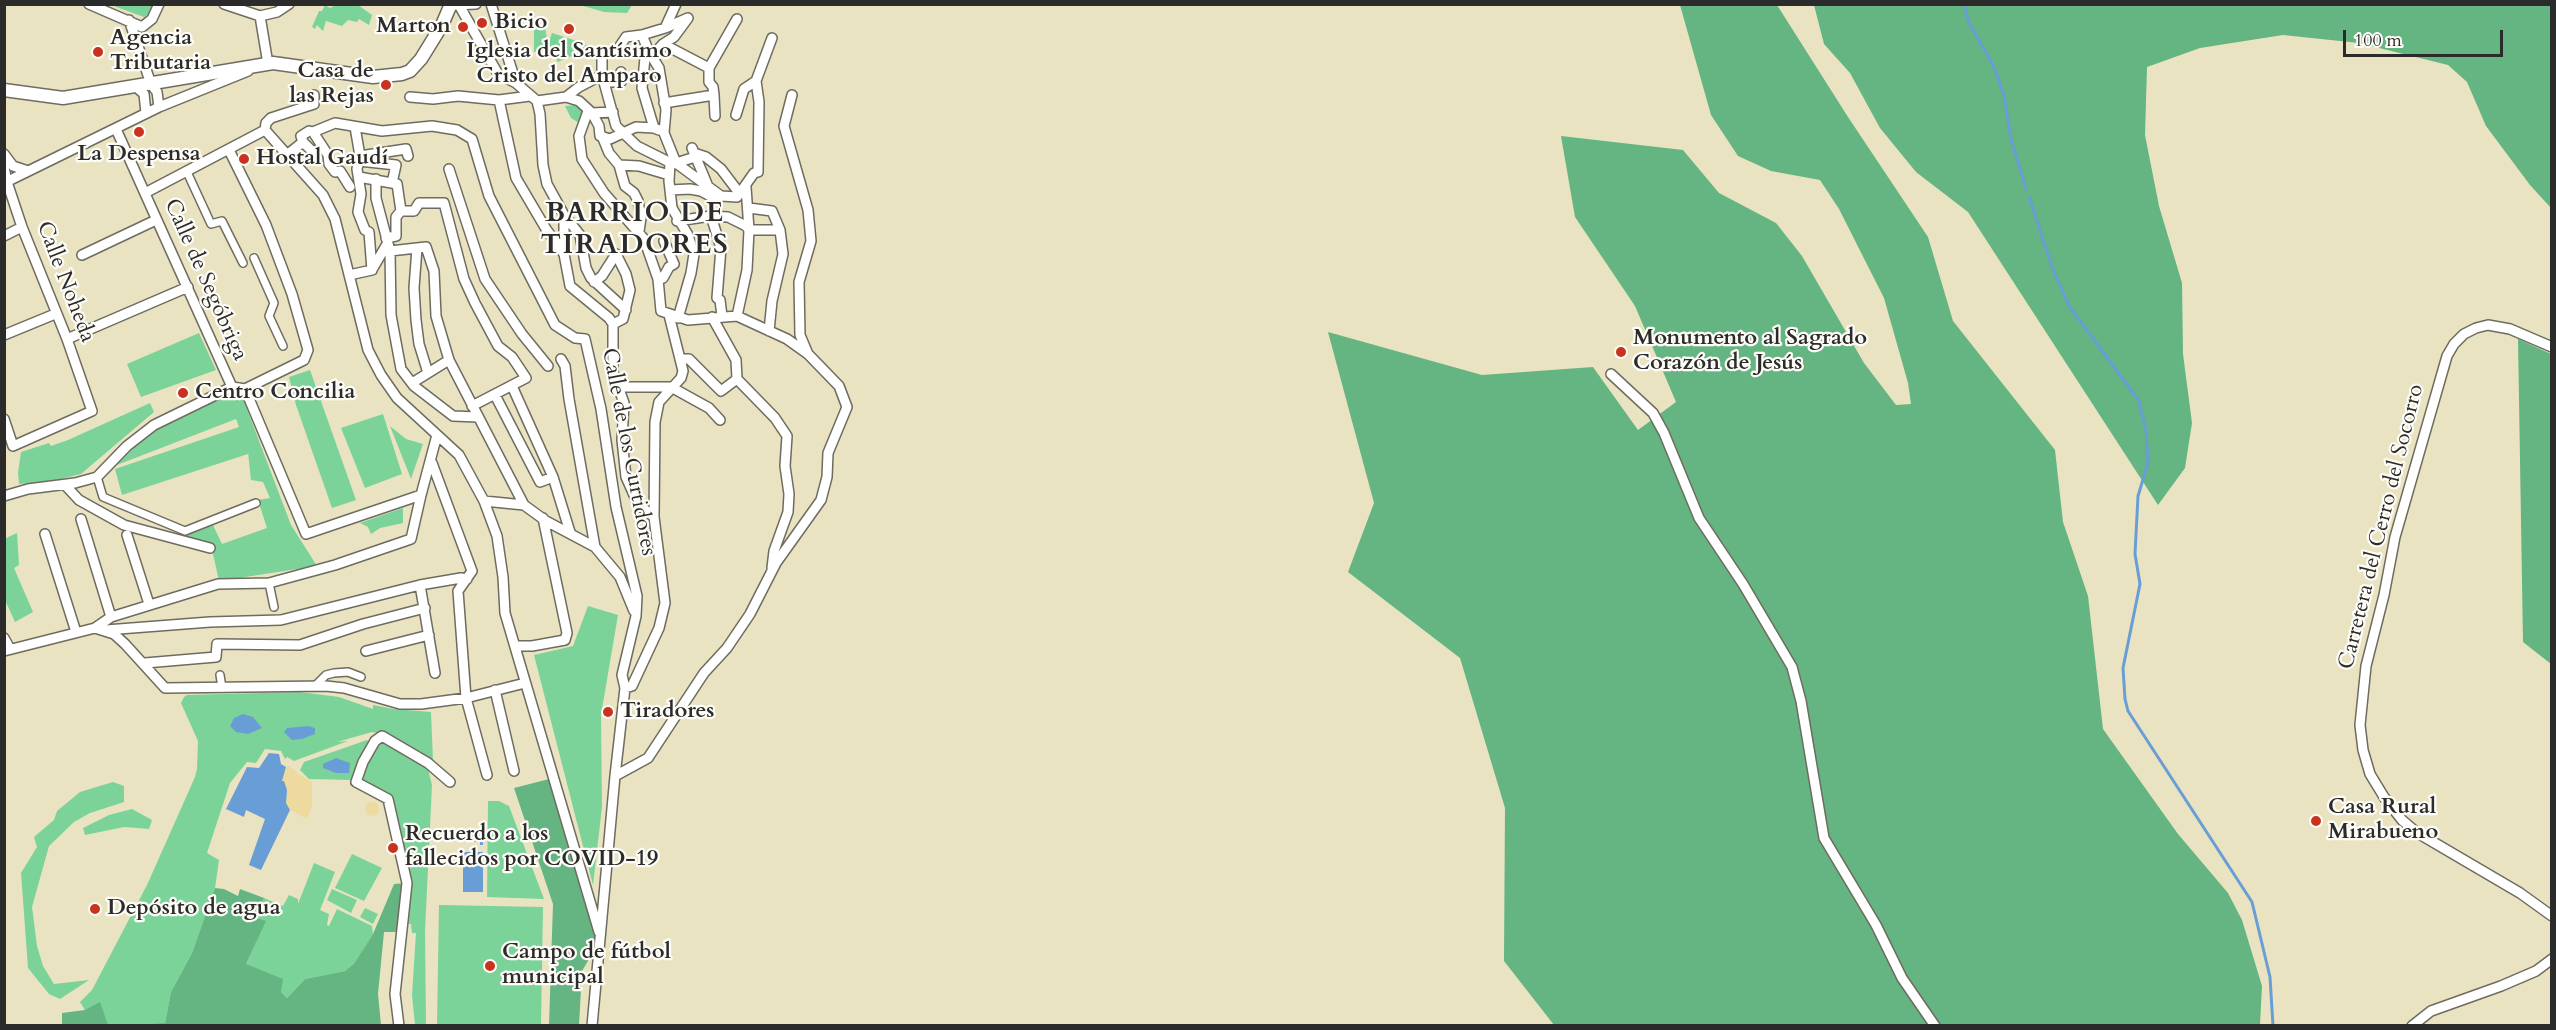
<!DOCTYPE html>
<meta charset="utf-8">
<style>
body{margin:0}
#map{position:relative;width:2556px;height:1030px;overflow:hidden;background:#e9e3c2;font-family:Cardo,serif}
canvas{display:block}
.frame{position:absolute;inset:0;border:6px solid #2b2b2b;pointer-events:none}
.scale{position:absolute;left:2343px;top:30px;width:160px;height:27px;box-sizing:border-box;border:3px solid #2b2b2b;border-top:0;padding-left:8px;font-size:18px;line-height:21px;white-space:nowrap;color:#2b2b2b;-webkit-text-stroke:4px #fdfcf7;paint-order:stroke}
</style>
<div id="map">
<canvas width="2556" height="1030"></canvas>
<div class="frame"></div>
<div class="scale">100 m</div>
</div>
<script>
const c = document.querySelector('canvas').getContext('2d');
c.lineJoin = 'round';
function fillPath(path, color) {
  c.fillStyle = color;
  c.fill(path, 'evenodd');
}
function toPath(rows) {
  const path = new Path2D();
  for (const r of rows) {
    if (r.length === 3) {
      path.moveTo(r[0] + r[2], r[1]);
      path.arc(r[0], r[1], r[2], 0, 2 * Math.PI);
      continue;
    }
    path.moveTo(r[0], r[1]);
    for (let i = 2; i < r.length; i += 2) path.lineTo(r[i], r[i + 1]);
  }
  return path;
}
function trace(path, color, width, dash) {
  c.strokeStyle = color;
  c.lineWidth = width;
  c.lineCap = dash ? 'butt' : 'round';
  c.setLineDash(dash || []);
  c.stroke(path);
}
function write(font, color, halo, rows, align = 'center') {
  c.font = font + ' Cardo,serif';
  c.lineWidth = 4.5;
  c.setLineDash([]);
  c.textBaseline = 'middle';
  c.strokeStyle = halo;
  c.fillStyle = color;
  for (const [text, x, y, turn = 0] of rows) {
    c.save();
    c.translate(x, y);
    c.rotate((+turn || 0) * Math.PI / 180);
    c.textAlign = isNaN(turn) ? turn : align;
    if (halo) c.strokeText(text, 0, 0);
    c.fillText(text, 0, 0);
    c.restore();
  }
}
const green = toPath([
 [111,5,154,5,151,12,144,17],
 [325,5,330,8,336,5,358,5,372,15,369,25,359,19,357,22,348,20,342,26,326,21,323,31,317,25,315,29,312,27,319,11,322,11],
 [580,5,632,5,627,13,604,12],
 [534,27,545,28,548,44,552,33,583,43,590,48,558,62,548,48,547,52,534,52],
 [578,105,583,109,582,119,579,123,571,118,565,106],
 [199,333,216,370,141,397,127,364],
 [310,370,356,500,332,508,296,405,289,377],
 [231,390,242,396,291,525,317,566,219,581,211,545,190,540,186,535,213,525,222,544,267,528,258,500,270,498,263,482,251,480,248,452,248,454,122,495,115,469,239,427,236,419,117,465,155,426],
 [150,403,154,412,81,474,49,482,19,484,18,473,21,452,49,443,51,446,68,440],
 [383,414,402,474,365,488,341,428],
 [390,426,406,439,423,444,411,479],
 [403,508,403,523,380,528,371,534,368,527,360,523],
 [17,533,19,565,14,568,33,612,15,622,5,600,4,539],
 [588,606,618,615,601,715,602,807,593,885,534,655,573,646],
 [300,692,339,697,373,709,373,705,394,709,431,712,433,761,428,769,432,785,425,931,426,1025,415,1025,412,995,416,933,412,933,411,924,404,923,407,883,388,799,356,782,375,741,388,735,372,732,337,742,348,741,294,761,287,757,285,759,281,751,265,749,256,763,247,762,230,783,207,853,219,860,215,888,192,953,171,992,165,1023,108,1025,85,1010,80,1002,92,990,147,885,195,777,197,769,198,741,181,703,184,697,187,695],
 [367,740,370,744,360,758,352,780,309,779,300,770,304,762],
 [113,782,124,786,124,802,90,813,74,822,49,846,32,907,37,946,43,966,54,984,89,980,60,999,49,994,28,968,21,873,37,847,34,837,54,820,57,811,80,792],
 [488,801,499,801,509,806,544,899,487,897],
 [132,809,152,820,149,829,124,827,85,835,83,828,109,815],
 [352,854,382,868,364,901,335,888],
 [314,863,335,872,320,910,329,914,327,925,329,926,337,909,372,926,373,934,354,965,345,971,305,979,287,998,281,992,281,986,246,964,265,922,256,918,264,898,283,906,289,895,298,899,298,904],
 [332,889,357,900,351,913,327,900],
 [439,905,543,907,541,1025,437,1025],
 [365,908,378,914,373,924,360,917]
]);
const forest = toPath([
 [1680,5,1777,5,1848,117,1928,237,1953,321,2055,450,2063,522,2088,596,2103,729,2178,834,2228,893,2242,920,2262,986,2260,1025,1554,1025,1504,961,1505,808,1460,658,1348,572,1374,503,1328,332,1482,375,1593,367,1638,430,1676,402,1635,306,1575,217,1561,136,1683,150,1719,193,1776,223,1802,256,1864,363,1896,405,1911,404,1908,383,1884,298,1839,209,1820,180,1771,171,1738,156,1711,115],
 [1814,5,2551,5,2551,208,2530,185,2486,126,2467,82,2448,65,2359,43,2283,35,2200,48,2147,67,2145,135,2159,206,2182,283,2183,354,2192,423,2185,468,2158,505,1968,212,1916,172,1880,128,1850,73,1824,44],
 [2518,339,2551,354,2551,664,2523,642],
 [553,778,601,939,582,971,579,1025,549,1025,553,904,514,788],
 [407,883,400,932,384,932,378,994,381,1025,62,1026,62,1013,85,1010,100,1002,108,1025,165,1023,171,992,192,953,215,888,224,889,238,896,240,889,264,898,256,918,266,921,246,964,283,979,281,992,287,998,305,979,345,971,354,964,373,934,394,884]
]);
const sand = toPath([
 [288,765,300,775,312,782,312,805,307,819,290,810,286,803,287,790,282,778],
 [372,809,7]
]);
const water = toPath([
 [243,714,253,717,262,728,248,734,236,732,230,726,234,718],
 [308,726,315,728,315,734,302,739,292,740,284,732,287,728],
 [269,753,279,754,281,764,286,767,282,781,284,781,287,790,286,803,290,810,261,870,249,865,265,819,246,810,244,817,226,809,247,767,259,768],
 [336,758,350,763,349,773,336,773,323,768,323,764],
 [464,830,483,830,483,845,480,845,480,842,464,842],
 [463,852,483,852,483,892,463,892]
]);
const stream = toPath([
 [1964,4,1969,23,1994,67,2004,96,2011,139,2026,189],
 [2029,197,2052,267,2069,306,2139,401,2146,431,2148,463,2138,496,2135,554,2140,584,2123,668,2125,699,2128,711,2252,902,2270,977,2273,1026]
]);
const pedestrian = toPath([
 [187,172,211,224,222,221,243,263],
 [254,258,274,303,269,316,283,346],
 [97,477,103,497,185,531,256,503],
 [269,583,274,607],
 [220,675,222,688],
 [316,685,326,675,334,673,348,672,361,677]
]);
const minor = toPath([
 [89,4,142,27,152,19,159,4],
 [224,4,260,16,268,64,264,65],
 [491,4,516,83],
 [455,5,476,4],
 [459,5,498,74,516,83,537,101,540,114,543,165,547,184,564,215,580,235,586,268,591,278,626,310],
 [260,16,277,12,289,4],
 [129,20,151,84,157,92,159,107],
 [665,28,642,35,626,37,618,49,602,55,602,75,616,126,637,146,673,164,695,157,697,154,706,157,721,169,740,194],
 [642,35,649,52,645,58,642,88,654,128,659,130],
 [663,44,709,68,709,82,713,87,714,95,664,103],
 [649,52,659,68,666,110,664,133,676,163,721,196,737,197,754,173,758,172,759,102,756,81,744,89,736,115],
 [652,56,663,44,674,37,688,18,665,28,676,4],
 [709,68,737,19],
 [756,81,772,38],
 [605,82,621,82,621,72],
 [135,86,144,94,146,113],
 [714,95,715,116],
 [410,97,433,99,458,96,499,100,516,178,546,229,564,254,570,286,609,318,613,324,613,372,624,403,622,440,626,477,638,504,654,517],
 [566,97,579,87,602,75],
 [499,100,530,96],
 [537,101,566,97,579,101,592,113,599,126,600,136,610,139,636,127,654,128],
 [588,111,579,136,582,159,604,193,644,239,658,279,661,311,688,320,737,316,787,339,808,354],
 [592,113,613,112],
 [116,129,232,387,245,389,306,534,421,495,437,435],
 [265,130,323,195,335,219,368,350,381,375,397,398,459,455,484,501,497,536,503,577,505,613,599,932],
 [265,130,266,123,271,118,314,104,314,95],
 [313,132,328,155,329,164,335,172,340,171,350,187],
 [602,136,609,153,619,165,639,166,669,175],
 [303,142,312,151],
 [692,148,707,184],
 [229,150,266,225,292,294,308,350,304,360,245,389],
 [4,154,13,166,28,171],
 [288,154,303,142,301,136,309,131,313,132,335,123,382,131,432,126,457,130,472,139,489,196,555,325,575,338,585,339,601,409,616,507,637,596,636,616,622,675,625,688,615,776,592,1026],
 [360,156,406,149,408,156],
 [359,161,396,165,392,183],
 [670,162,669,181,672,208,688,235,694,254,691,273,678,318],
 [619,165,625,186,634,193,638,201,641,218,639,231],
 [4,167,7,182,22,227,67,339,92,411,13,446,4,419],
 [449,169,485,279,522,334,548,366],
 [359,177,397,184,401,211,414,211,419,203,444,203,464,279,475,303,498,346,512,357,526,378,472,406],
 [376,179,376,198,390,251,391,315,401,369,414,386,453,416,478,417],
 [4,183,159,107,248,71],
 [670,190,690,189,701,191,714,198,721,196],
 [145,193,265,130],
 [749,208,772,211,780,230,783,254,772,301,769,331],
 [564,215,564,254],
 [711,216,721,248,717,298,720,300,722,316],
 [677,221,711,216,728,217,746,226,749,230,780,230],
 [4,236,22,227],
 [386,238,396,236,396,217,401,211],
 [417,248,414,288,416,320,419,344,428,373],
 [390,251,426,247,434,271,436,316,449,360,524,505,546,521,595,547,620,577,634,611],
 [82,255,156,220],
 [373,268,387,244],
 [349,275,372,270,369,232,365,230,358,212,361,194,357,169,360,156,355,127],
 [658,279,663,278,669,267,674,264,664,241],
 [594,282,602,276,616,254,626,274,630,290,623,319,613,324],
 [737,316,747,270,749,230,746,187],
 [712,317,736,360,737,379,775,418,787,436,785,466,789,494,788,512,774,551,772,568],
 [4,335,55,314],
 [67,339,188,287],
 [2552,347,2510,329,2488,325,2476,328,2464,334,2454,344,2447,356,2395,537,2384,595,2366,666,2360,725,2363,750,2370,774,2384,797,2402,820,2416,832,2520,893,2552,916],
 [561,359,565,366,569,399,595,547],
 [681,359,689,359,721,391,737,379],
 [1611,374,1653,413,1664,433,1699,518,1743,584,1792,667,1801,701,1824,838,1876,925,1902,978,1935,1026],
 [412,383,449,360],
 [512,386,553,477,570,532],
 [618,387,671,387,709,408,720,420],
 [495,395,540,482,553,477],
 [432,463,472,571,458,591,466,698,487,775],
 [65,485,79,500,124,525,210,548],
 [4,496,28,489,75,483,97,477,127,446,154,425,232,387],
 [484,501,524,505],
 [81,519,111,617],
 [45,534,76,632],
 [127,535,149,604],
 [420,585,435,673],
 [95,628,114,634,125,644,165,688,326,686,344,688,400,704,421,704,466,698,525,683],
 [106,630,210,622,281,620,420,585,461,578,467,579],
 [4,638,10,649],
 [515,646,532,646,565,640,567,633,543,518],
 [4,651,95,628,111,617,218,584,269,583,335,565,411,539,421,495],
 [366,651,429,635],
 [145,663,216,657,217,644,300,645,363,624,425,608],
 [625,688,632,686,659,628,665,603,654,517,655,422,659,402,681,378,683,371,669,315],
 [495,690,514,771],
 [615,776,648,758,704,673,727,648,750,614,776,563,821,500,827,477,828,453,847,407,839,386,808,354,800,335,799,282,811,241,808,210,784,126,792,95],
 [399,1026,395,994,407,883,388,799,356,782,363,762,375,741,382,736,428,763,450,782],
 [2412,1026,2431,1011,2501,986,2536,971,2552,959]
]);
const tertiary = toPath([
 [4,90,63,98,273,63,373,77,402,74,410,71,421,59,442,25,451,4]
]);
const markers = [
 [482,23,6,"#c8321e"],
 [463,27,6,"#c8321e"],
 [569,29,6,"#c8321e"],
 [98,52,6,"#c8321e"],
 [386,85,6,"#c8321e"],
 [139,132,6,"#c8321e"],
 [244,159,6,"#c8321e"],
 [1621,352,6,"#c8321e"],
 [183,393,6,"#c8321e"],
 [608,712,6,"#c8321e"],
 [2316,821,6,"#c8321e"],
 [393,848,6,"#c8321e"],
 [95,909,6,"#c8321e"],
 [490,966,6,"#c8321e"]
];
const poiNames = [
 ["Bicio",494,23],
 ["Marton",451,27,"right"],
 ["Agencia",110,39],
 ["Tributaria",110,64],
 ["Iglesia del Santísimo",569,52,"center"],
 ["Cristo del Amparo",569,77,"center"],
 ["Casa de",374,72,"right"],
 ["las Rejas",374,97,"right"],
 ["La Despensa",139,155,"center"],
 ["Hostal Gaudí",256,159],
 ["Monumento al Sagrado",1633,339],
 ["Corazón de Jesús",1633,364],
 ["Centro Concilia",195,393],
 ["Tiradores",620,712],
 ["Casa Rural",2328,808],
 ["Mirabueno",2328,833],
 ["Recuerdo a los",405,835],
 ["fallecidos por COVID-19",405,860],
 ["Depósito de agua",107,909],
 ["Campo de fútbol",502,953],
 ["municipal",502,978]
];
const streetNames = [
 ["Calle de Segóbriga",205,280,66],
 ["Calle Noheda",65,282,69],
 ["Calle de los Curtidores",628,452,79],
 ["Carretera del Cerro del Socorro",2382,527,-76]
];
const districtNames = [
 ["BARRIO DE",635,215],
 ["TIRADORES",635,247]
];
fillPath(green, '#7bd399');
fillPath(forest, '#64b581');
fillPath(sand, '#eeda9e');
fillPath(water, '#689ed5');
trace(stream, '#689ed5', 3);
trace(pedestrian, '#6e6b60', 10);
trace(minor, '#6e6b60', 12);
trace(tertiary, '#6e6b60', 15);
trace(pedestrian, '#fff', 7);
trace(minor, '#fff', 9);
trace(tertiary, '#fff', 12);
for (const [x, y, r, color] of markers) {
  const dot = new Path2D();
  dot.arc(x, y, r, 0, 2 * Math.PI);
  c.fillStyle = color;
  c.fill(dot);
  trace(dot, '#fdfcf7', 2);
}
write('bold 22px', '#2b2b2b', '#fdfcf7', poiNames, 'left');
write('22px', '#2b2b2b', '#fdfcf7', streetNames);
c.letterSpacing = '1.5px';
write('bold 28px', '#2b2b2b', '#fdfcf7', districtNames);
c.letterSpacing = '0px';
</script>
